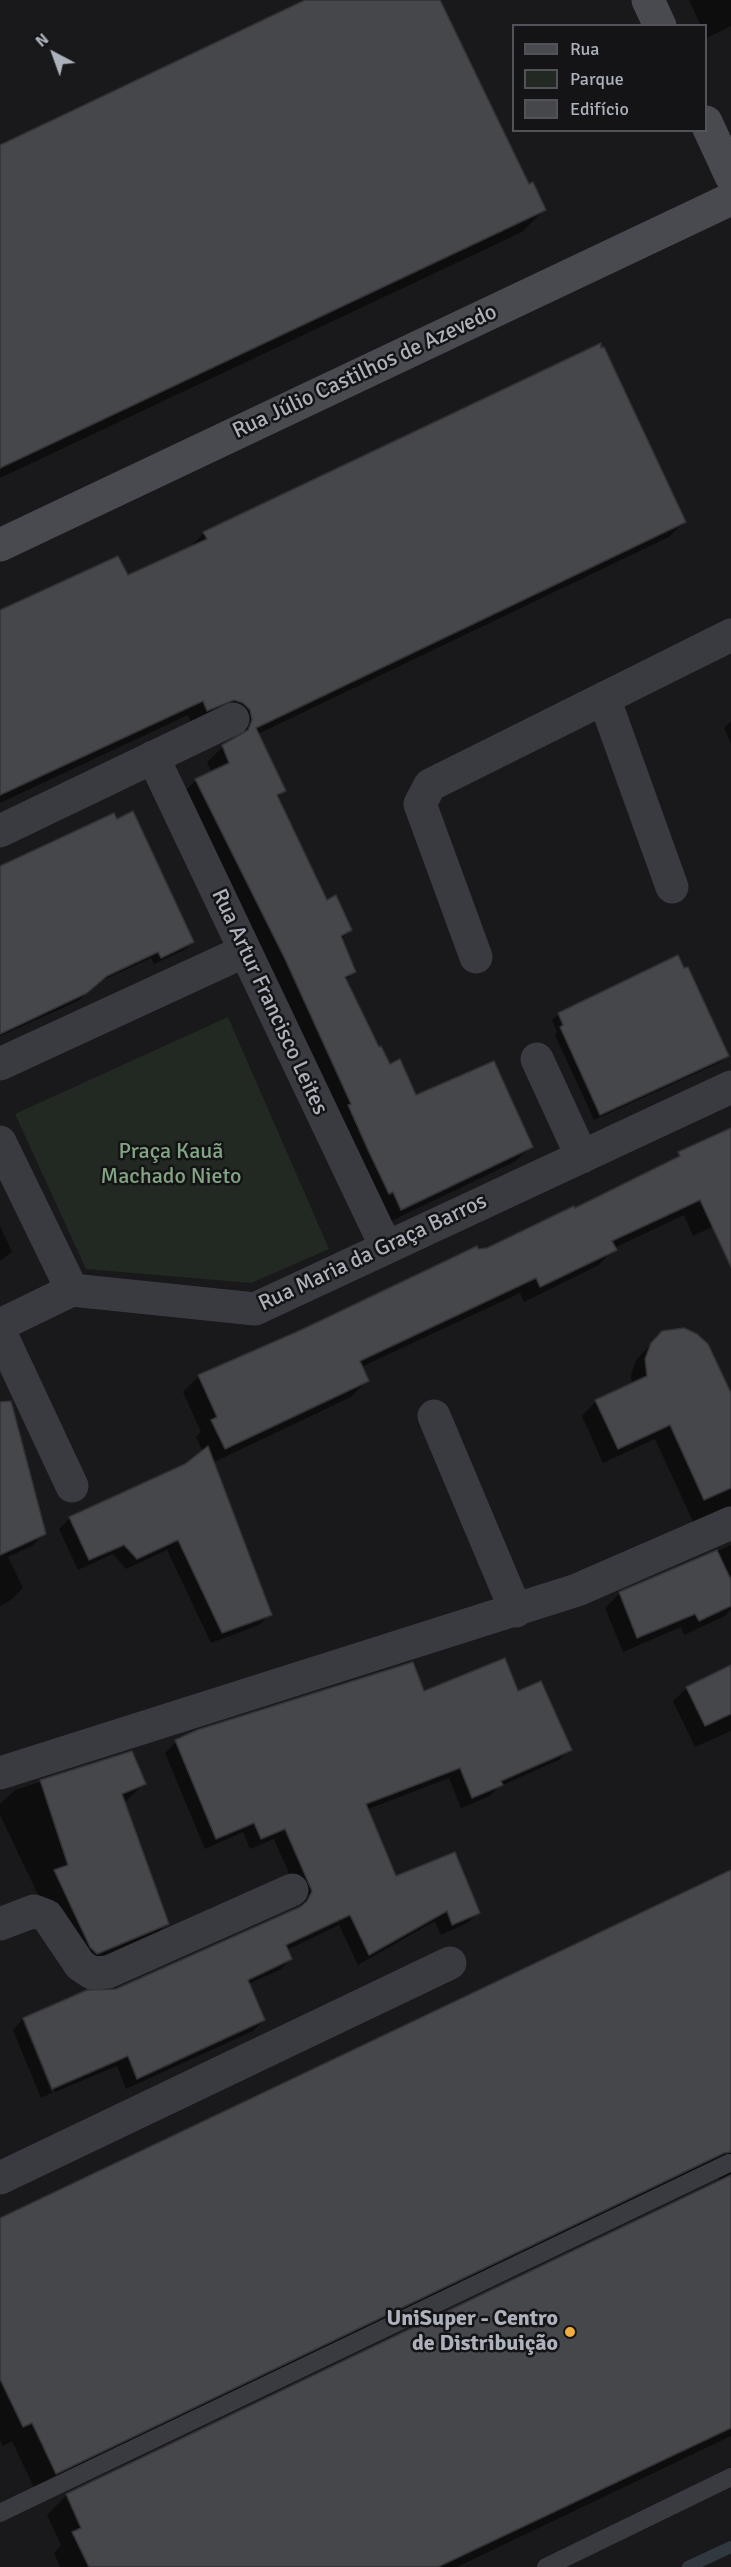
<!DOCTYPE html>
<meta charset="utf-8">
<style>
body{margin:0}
#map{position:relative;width:731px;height:2567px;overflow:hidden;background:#19191b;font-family:Signika,sans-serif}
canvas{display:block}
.legend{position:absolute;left:512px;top:24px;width:195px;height:108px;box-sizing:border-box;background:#141416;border:2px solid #515358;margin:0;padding:8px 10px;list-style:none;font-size:18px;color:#acb1bb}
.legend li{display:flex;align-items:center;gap:12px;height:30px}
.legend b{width:30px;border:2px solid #515358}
.north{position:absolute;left:24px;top:24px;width:60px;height:60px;-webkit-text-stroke:4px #141416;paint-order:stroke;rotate:319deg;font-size:16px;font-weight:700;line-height:24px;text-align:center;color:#acb1bb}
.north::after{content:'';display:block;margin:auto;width:21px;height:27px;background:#acb1bb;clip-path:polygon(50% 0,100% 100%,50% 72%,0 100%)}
</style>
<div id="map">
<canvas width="731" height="2567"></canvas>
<ul class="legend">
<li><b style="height:8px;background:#484a50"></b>Rua</li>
<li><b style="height:16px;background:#212922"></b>Parque</li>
<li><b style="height:16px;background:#46474b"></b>Edifício</li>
</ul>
<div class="north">N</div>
</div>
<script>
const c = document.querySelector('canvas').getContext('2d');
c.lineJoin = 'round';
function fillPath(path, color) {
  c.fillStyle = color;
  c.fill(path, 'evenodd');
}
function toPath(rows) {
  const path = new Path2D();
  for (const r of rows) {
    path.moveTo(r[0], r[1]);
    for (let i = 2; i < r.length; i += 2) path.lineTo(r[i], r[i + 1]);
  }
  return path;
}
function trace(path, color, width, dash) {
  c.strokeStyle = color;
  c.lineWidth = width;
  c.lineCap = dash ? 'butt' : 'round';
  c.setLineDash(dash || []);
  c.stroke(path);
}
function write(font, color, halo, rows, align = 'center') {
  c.font = font + ' Signika,sans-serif';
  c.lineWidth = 5;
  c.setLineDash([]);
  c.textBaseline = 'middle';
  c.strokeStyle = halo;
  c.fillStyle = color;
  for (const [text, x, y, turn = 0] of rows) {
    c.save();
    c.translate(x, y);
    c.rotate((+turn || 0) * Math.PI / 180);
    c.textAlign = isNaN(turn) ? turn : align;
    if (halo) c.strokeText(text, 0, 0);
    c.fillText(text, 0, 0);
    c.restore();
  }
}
const green = toPath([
 [228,1017,329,1249,251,1283,86,1269,15,1114]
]);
const shadow = toPath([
 [308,0,439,0,529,186,544,210,522,232,0,478,0,147],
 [689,0,731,0,731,26,707,38,706,26,701,26],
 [600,351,684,522,669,537,258,734,284,790,277,798,326,902,350,930,341,940,355,971,345,981,378,1049,389,1066,416,1097,531,1146,516,1161,385,1224,181,795,196,780,212,773,207,762,223,747,236,740,235,726,192,725,188,715,0,803,0,612,127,577,189,548,204,533],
 [731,721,731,744,724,728],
 [0,867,193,942,186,949,154,964,151,958,99,982,78,1001,0,1036],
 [559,1014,727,1056,721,1062,594,1120,555,1035,557,1032,552,1020],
 [731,1129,731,1218,693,1236,684,1215,614,1248,599,1265,524,1302,520,1293,361,1367,367,1381,351,1397,212,1463,270,1614,259,1625,211,1643,167,1550,126,1569,113,1554,78,1570,59,1529,70,1518,186,1465,203,1452,196,1437,201,1432,183,1392,199,1376,574,1210],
 [0,1226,12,1252,0,1261],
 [663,1332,731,1396,731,1527,695,1526,655,1439,603,1463,582,1416,596,1401,632,1384,631,1375,636,1360],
 [0,1440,44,1534,32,1546,8,1557,23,1588,11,1600,0,1606],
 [731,1545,731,1575,728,1576,731,1583,731,1609,725,1616,684,1635,681,1627,623,1652,605,1608,619,1594],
 [731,1680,731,1731,695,1747,673,1701,687,1688],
 [423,1693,518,1693,570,1749,559,1760,498,1787,490,1796,461,1808,449,1778,366,1810,395,1878,478,1913,467,1923,441,1935,435,1921,358,1965,339,1925,287,1950,291,1959,280,1970,248,1984,263,2020,253,2031,126,2089,117,2066,55,2092,26,2022,23,2022,52,2093,41,2098,13,2030,23,2019,87,1992,116,1991,298,1909,302,1903,274,1839,250,1849,243,1832,205,1849,165,1753,176,1742,198,1732],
 [131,1753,144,1784,124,1803,167,1924,149,1942,72,1966,0,1815,0,1804,15,1790],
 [731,1871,731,2436,457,2567,60,2567,54,2553,61,2545,47,2515,67,2495,720,2181,715,2172,36,2492,12,2441,3,2446,0,2440,0,2219]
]);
const stream = toPath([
 [688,2567,731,2547]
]);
const building = toPath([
 [305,0,440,0,529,184,533,182,546,210,0,468,0,145,305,0],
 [601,343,601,348,604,347,686,522,256,728,286,791,277,795,327,900,336,895,352,930,341,936,356,972,345,977,379,1047,381,1046,390,1064,400,1059,416,1095,494,1061,533,1147,401,1210,393,1192,389,1194,368,1150,348,1105,351,1104,285,959,195,779,229,763,222,745,248,730,252,720,250,710,243,703,234,700,207,711,203,701,0,795,0,610,118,556,128,575,207,539,203,532,601,343],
 [133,811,194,942,161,958,158,952,107,976,87,993,0,1034,0,866,114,813,117,819,133,811],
 [678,955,684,968,688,967,729,1056,600,1115,560,1027,563,1025,558,1013,678,955],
 [731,1128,731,1267,700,1200,612,1241,617,1250,540,1287,536,1278,360,1361,369,1381,225,1449,211,1420,217,1417,198,1375,301,1330,477,1246,478,1249,487,1248,574,1206,575,1208,680,1156,678,1152,731,1128],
 [684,1328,697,1334,708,1344,731,1393,731,1488,704,1500,670,1425,618,1449,595,1400,647,1376,645,1359,651,1343,662,1331,684,1328],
 [11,1401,46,1534,0,1555,0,1402,11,1401],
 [208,1446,272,1615,222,1633,178,1540,137,1559,124,1545,89,1560,69,1517,185,1464,208,1446],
 [717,1550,731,1580,731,1606,699,1621,695,1614,637,1638,619,1592,717,1550],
 [505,1658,518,1691,541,1681,572,1750,501,1781,503,1785,472,1798,460,1768,366,1804,396,1876,455,1852,480,1913,452,1925,447,1911,369,1955,350,1915,286,1945,292,1959,248,1980,265,2020,137,2079,128,2056,52,2089,23,2018,87,1990,116,1989,300,1907,307,1901,312,1891,285,1829,261,1839,254,1823,216,1839,175,1740,197,1730,413,1662,424,1691,505,1658],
 [731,1665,731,1714,705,1726,686,1687,731,1665],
 [132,1751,146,1784,122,1794,169,1924,97,1954,90,1947,54,1870,68,1865,40,1780,132,1751],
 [731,1870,731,2152,724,2153,56,2474,32,2423,23,2427,0,2379,0,2218,731,1870],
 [731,2175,731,2428,438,2567,89,2567,72,2532,81,2528,66,2494,731,2175]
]);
const lane = toPath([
 [0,2513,729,2163],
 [546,2567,731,2477]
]);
const street = toPath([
 [604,698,672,887],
 [153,757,386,1247],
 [0,831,233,719],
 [476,957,420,804,430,785,731,635],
 [537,1059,582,1157],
 [0,1064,245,951],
 [0,1142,72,1290],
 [0,1325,72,1290,255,1309,731,1087],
 [0,1332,72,1486],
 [434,1416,516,1611],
 [0,1773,577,1590,731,1523],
 [0,1924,34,1911,47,1916,80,1965,92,1973,108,1972,292,1890],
 [0,2178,450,1963]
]);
const secondary = toPath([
 [648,0,660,26],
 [706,122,731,176],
 [0,545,731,199]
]);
const markers = [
 [570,2332,6,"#efae3e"]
];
const streetNames = [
 ["Rua Júlio Castilhos de Azevedo",365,372,-25],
 ["Rua Artur Francisco Leites",269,1002,65],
 ["Rua Maria da Graça Barros",373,1253,-25]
];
const parkNames = [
 ["Praça Kauã",171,1152],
 ["Machado Nieto",171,1177]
];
const poiNames = [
 ["UniSuper - Centro",558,2319],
 ["de Distribuição",558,2344]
];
fillPath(green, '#212922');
fillPath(shadow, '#0007');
trace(stream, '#2f393f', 12);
fillPath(building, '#46474b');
trace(building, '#333337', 1.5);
trace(lane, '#3a3b40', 18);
trace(street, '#3a3b40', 33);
trace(secondary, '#484a50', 33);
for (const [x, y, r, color] of markers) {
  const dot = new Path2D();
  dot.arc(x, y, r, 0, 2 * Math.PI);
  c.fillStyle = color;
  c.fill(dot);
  trace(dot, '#141416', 2);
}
write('22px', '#acb1bb', '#141416', streetNames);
write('22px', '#83a584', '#141416', parkNames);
write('bold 22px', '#acb1bb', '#141416', poiNames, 'right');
</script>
